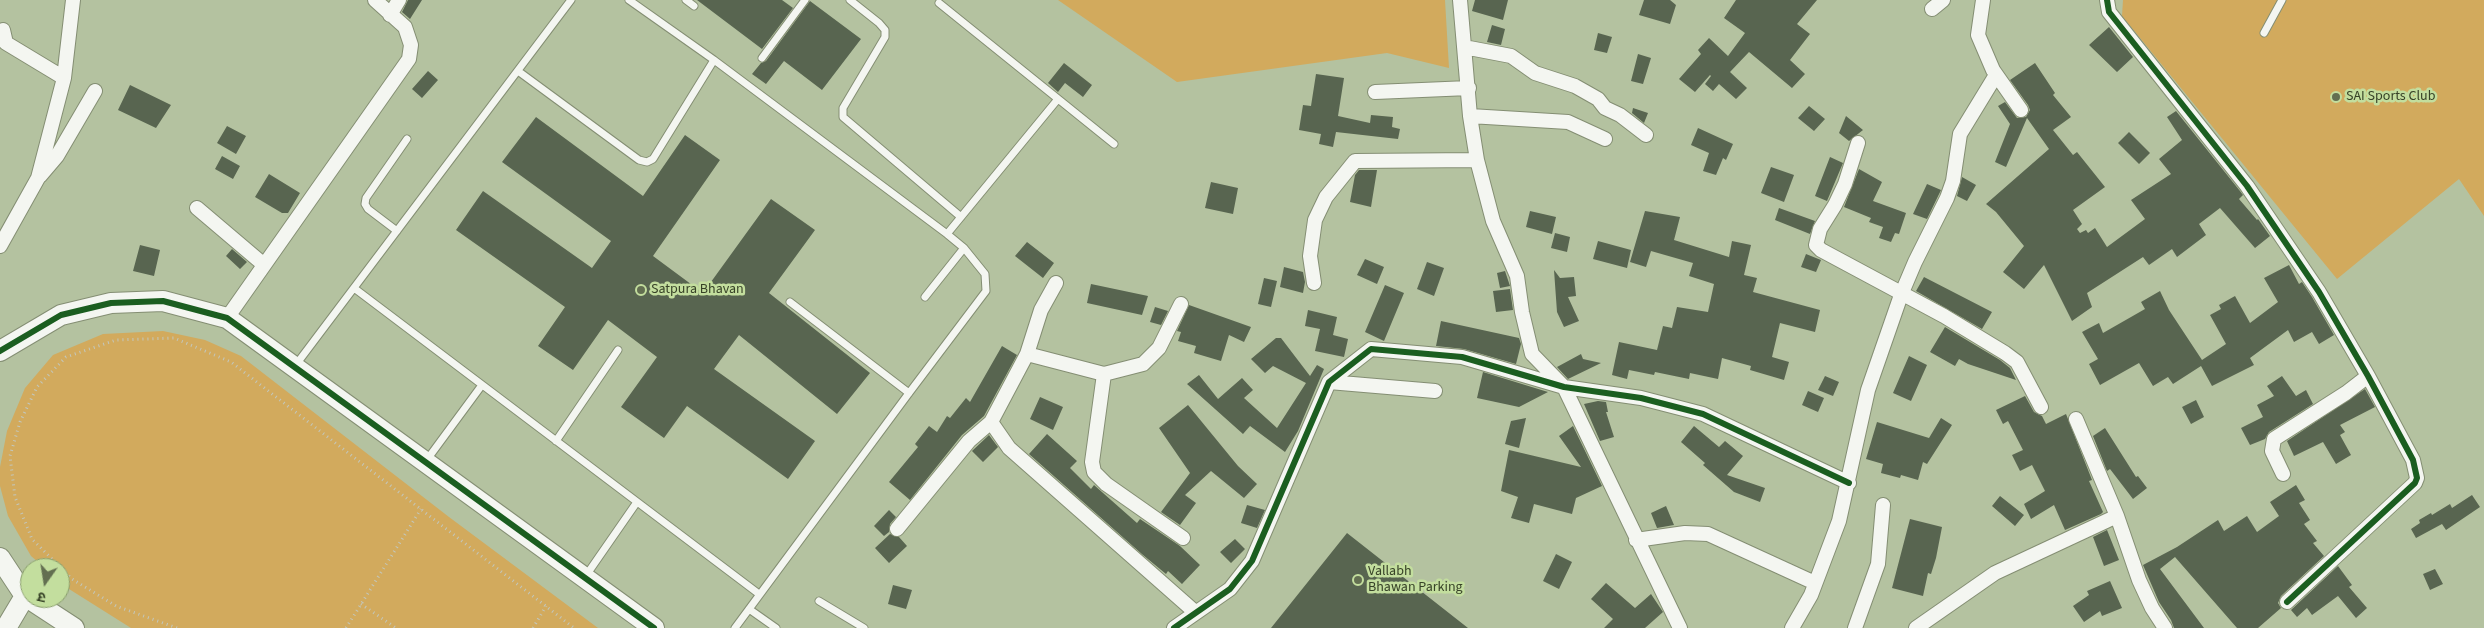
<!DOCTYPE html>
<meta charset="utf-8">
<style>
body{margin:0}
#map{position:relative;width:2484px;height:628px;overflow:hidden;background:#b4c2a0;font-family:"Source Sans 3","Noto Sans Devanagari",sans-serif}
canvas{display:block}
.north{position:absolute;left:20px;top:558px;width:50px;height:50px;box-sizing:border-box;background:#c3de9e;border:1px solid #8ba06e;border-radius:50%;rotate:193deg;font-size:14px;font-weight:700;line-height:20px;text-align:center;color:#374227}
.north::after{content:'';display:block;margin:auto;width:18px;height:22px;background:#636f51;clip-path:polygon(50% 0,100% 100%,50% 72%,0 100%)}
</style>
<div id="map">
<canvas width="2484" height="628"></canvas>
<div class="north">उ</div>
</div>
<script>
const c = document.querySelector('canvas').getContext('2d');
c.lineJoin = 'round';
function fillPath(path, color) {
  c.fillStyle = color;
  c.fill(path, 'evenodd');
}
function toPath(rows) {
  const path = new Path2D();
  for (const r of rows) {
    path.moveTo(r[0], r[1]);
    for (let i = 2; i < r.length; i += 2) path.lineTo(r[i], r[i + 1]);
  }
  return path;
}
function trace(path, color, width, dash) {
  c.strokeStyle = color;
  c.lineWidth = width;
  c.lineCap = dash ? 'butt' : 'round';
  c.setLineDash(dash || []);
  c.stroke(path);
}
function write(font, color, halo, rows, align = 'center') {
  c.font = font + ' "Source Sans 3",sans-serif';
  c.lineWidth = 5;
  c.setLineDash([]);
  c.textBaseline = 'middle';
  c.strokeStyle = halo;
  c.fillStyle = color;
  for (const [text, x, y, turn = 0] of rows) {
    c.save();
    c.translate(x, y);
    c.rotate((+turn || 0) * Math.PI / 180);
    c.textAlign = isNaN(turn) ? turn : align;
    if (halo) c.strokeText(text, 0, 0);
    c.fillText(text, 0, 0);
    c.restore();
  }
}
const green = toPath([
 [1058,0,1445,0,1449,68,1387,53,1177,82],
 [2123,0,2484,0,2484,216,2459,179,2337,279,2122,16],
 [163,331,205,340,241,356,449,517,598,628,131,628,69,589,60,581,60,568,45,568,31,556,8,516,0,486,0,467,7,431,25,388,53,355,103,334]
]);
const building = toPath([
 [408,0,422,0,410,19,402,12],
 [697,0,782,0,793,8,762,49],
 [1475,0,1508,0,1503,20,1472,11],
 [1644,0,1670,0,1676,5,1670,24,1639,15],
 [1736,0,1817,0,1797,24,1810,34,1790,60,1805,74,1792,88,1749,52,1730,72,1747,88,1736,99,1719,84,1713,91,1705,84,1711,76,1710,75,1695,92,1679,79,1701,54,1698,50,1709,38,1728,56,1745,33,1724,18],
 [810,1,861,39,822,90,784,61,766,84,752,74,761,63,766,61],
 [1492,25,1505,29,1501,45,1487,42],
 [2109,27,2133,57,2117,72,2089,45],
 [1598,33,1612,37,1607,53,1594,50],
 [1638,54,1651,58,1643,84,1631,81],
 [1064,63,1092,85,1083,97,1065,83,1058,92,1048,83],
 [2035,63,2055,93,2053,95,2071,117,2053,130,2073,155,2077,152,2105,187,2073,210,2082,224,2077,229,2080,233,2086,230,2088,233,2095,228,2107,247,2145,219,2131,200,2171,174,2159,159,2182,140,2167,117,2176,111,2240,191,2243,195,2239,199,2257,220,2258,219,2270,236,2255,248,2220,208,2199,224,2206,235,2177,257,2172,249,2149,265,2143,257,2087,293,2092,307,2072,321,2044,265,2024,289,2003,272,2024,246,1996,212,1986,204,2049,149,2027,118,2006,167,1995,162,2010,124,1998,106,2005,102,2017,118,2026,117,2030,110,2028,105,2010,80],
 [428,71,438,80,422,98,412,89],
 [1316,74,1344,78,1338,116,1370,123,1371,115,1393,117,1392,127,1400,129,1398,139,1336,132,1333,147,1319,144,1321,134,1299,130,1303,105,1311,106],
 [130,85,171,105,156,128,118,110],
 [1809,106,1825,119,1814,131,1798,118],
 [1633,108,1648,113,1644,123,1632,113],
 [1846,116,1863,130,1849,141,1839,133],
 [536,117,643,196,685,135,720,160,653,256,703,293,771,199,815,230,769,293,870,373,837,414,739,335,714,369,815,441,788,479,687,406,664,438,621,407,657,357,608,320,573,370,538,346,565,307,456,230,483,191,592,268,611,241,502,162],
 [227,126,246,136,236,154,217,143],
 [1698,128,1733,144,1726,160,1723,158,1716,175,1703,171,1709,153,1691,145],
 [2129,132,2150,153,2139,164,2118,143],
 [222,156,240,166,233,179,215,169],
 [1830,157,1843,163,1827,201,1815,196],
 [1771,167,1794,175,1784,202,1761,193],
 [1859,169,1882,182,1873,201,1906,213,1899,234,1895,233,1891,242,1879,238,1883,227,1869,222,1871,218,1844,207],
 [1359,170,1377,170,1371,207,1350,202,1355,175],
 [269,174,300,193,288,213,282,213,255,197],
 [1962,177,1976,185,1967,201,1957,196],
 [1211,182,1238,188,1233,214,1205,208],
 [1927,184,1941,190,1927,219,1913,214],
 [1779,208,1815,221,1810,234,1775,220],
 [1530,211,1556,217,1552,234,1526,227],
 [1645,211,1680,217,1674,240,1729,257,1732,241,1751,245,1744,275,1757,278,1753,292,1820,310,1815,332,1780,323,1772,357,1789,362,1784,380,1750,370,1751,366,1722,358,1718,379,1690,373,1689,379,1655,372,1654,375,1629,370,1627,379,1612,375,1619,342,1657,350,1663,326,1672,328,1677,307,1708,312,1714,284,1689,276,1693,263,1651,251,1646,267,1630,262],
 [1555,233,1570,237,1567,252,1551,248],
 [1598,241,1631,250,1627,268,1593,259],
 [1027,242,1054,263,1043,278,1015,256],
 [140,245,160,250,154,276,133,271],
 [232,249,247,262,240,269,226,256],
 [1806,254,1821,260,1816,272,1801,267],
 [1365,259,1384,267,1377,284,1357,275],
 [1427,262,1444,268,1434,296,1417,289],
 [2289,265,2299,284,2302,282,2312,297,2334,335,2319,344,2312,332,2294,342,2288,330,2250,358,2254,365,2212,386,2201,366,2173,384,2168,377,2153,386,2139,363,2100,385,2089,364,2098,359,2082,332,2099,323,2103,333,2145,309,2141,302,2160,291,2169,310,2202,360,2226,344,2210,315,2221,309,2219,305,2235,296,2250,323,2278,302,2264,278],
 [1284,267,1303,272,1305,282,1303,293,1280,287],
 [1554,270,1560,278,1574,277,1576,296,1568,297,1579,321,1564,327,1557,312],
 [1505,271,1510,286,1500,288,1497,273],
 [1924,277,1992,312,1982,329,1916,291],
 [1264,278,1277,281,1271,307,1258,304],
 [1091,284,1148,296,1142,315,1087,303],
 [1385,285,1404,293,1384,341,1365,332],
 [1510,289,1513,310,1496,312,1493,291],
 [1189,305,1251,327,1244,342,1229,335,1221,361,1194,353,1196,346,1178,341,1181,332,1177,331],
 [1155,307,1168,311,1161,325,1150,322],
 [1308,310,1337,317,1333,335,1348,339,1344,357,1315,351,1320,329,1305,326],
 [1441,321,1519,338,1521,344,1516,364,1464,349,1436,346],
 [1945,327,2000,360,2010,368,2016,380,1968,364,1959,359,1955,366,1930,352],
 [1276,338,1281,338,1310,376,1317,365,1324,369,1298,431,1285,452,1250,426,1243,434,1187,384,1199,375,1218,399,1242,378,1253,390,1244,398,1277,428,1306,383,1273,366,1265,373,1251,359],
 [1002,346,1017,355,984,416,962,435,910,500,889,482,918,447,915,444,929,426,937,432,947,416,950,418,966,398,970,402],
 [1581,354,1583,359,1601,363,1568,379,1557,367],
 [1909,356,1927,365,1911,401,1893,393],
 [1483,372,1548,392,1519,407,1477,398],
 [1825,376,1839,382,1833,396,1818,390],
 [2282,376,2296,396,2306,390,2313,404,2269,432,2265,439,2250,445,2241,428,2263,417,2257,405,2274,396,2267,386],
 [2365,389,2375,407,2340,425,2345,432,2340,435,2351,455,2336,464,2323,442,2294,456,2287,441],
 [1808,391,1824,398,1818,412,1802,405],
 [2025,396,2034,412,2042,416,2046,424,2066,414,2092,480,2089,481,2103,512,2101,514,2065,530,2054,505,2031,519,2024,504,2045,491,2032,465,2020,471,2012,455,2023,450,2008,421,2003,424,1996,410],
 [1040,397,1063,407,1053,430,1030,419],
 [2196,400,2204,417,2191,424,2182,407],
 [1598,401,1606,402,1608,412,1606,412,1614,437,1600,441,1584,404],
 [1188,405,1238,466,1257,484,1244,498,1211,471,1185,495,1196,503,1180,525,1161,512,1190,473,1159,428],
 [1526,418,1519,448,1505,444,1511,421],
 [1941,418,1952,425,1927,464,1923,462,1918,480,1901,475,1900,478,1881,473,1883,464,1866,459,1877,422,1929,438],
 [1573,426,1602,486,1576,498,1572,514,1534,504,1529,523,1511,518,1518,497,1501,491,1509,450,1581,467,1559,436],
 [1694,426,1719,447,1725,441,1743,456,1727,475,1765,488,1760,502,1734,492,1703,465,1705,463,1681,442],
 [2105,428,2136,477,2138,476,2147,488,2133,499,2110,469,2107,471,2093,436],
 [1047,434,1077,461,1070,468,1091,489,1094,485,1137,523,1140,519,1180,546,1200,565,1182,584,1168,571,1166,574,1143,555,1029,454],
 [989,435,998,447,983,462,972,451],
 [2296,485,2305,500,2299,503,2310,520,2304,524,2317,541,2313,543,2324,556,2281,596,2278,603,2281,608,2258,628,2237,628,2175,557,2160,569,2204,628,2174,628,2171,620,2159,602,2143,565,2177,547,2218,520,2224,531,2247,516,2257,532,2279,516,2270,502],
 [2472,495,2480,507,2446,530,2442,524,2416,538,2411,529,2420,523,2419,520,2431,513,2432,515,2450,504,2452,508],
 [2000,496,2024,515,2015,526,1992,506],
 [1247,505,1265,510,1257,528,1241,523],
 [1666,506,1674,525,1657,528,1651,513],
 [889,510,896,517,890,524,889,532,884,536,874,526],
 [1910,519,1942,527,1936,558,1931,574,1928,573,1923,596,1892,588],
 [2107,530,2119,560,2104,566,2093,537],
 [1347,533,1468,628,1271,628],
 [890,534,899,537,907,546,889,563,875,548],
 [1235,539,1245,549,1231,563,1220,552],
 [1556,554,1572,562,1559,589,1543,581],
 [2338,566,2352,585,2349,587,2367,608,2356,618,2338,596,2312,615,2307,608,2297,617,2291,610],
 [2435,569,2443,584,2430,590,2423,574],
 [2110,581,2122,608,2102,616,2100,611,2084,622,2073,606,2089,595,2087,591],
 [1606,583,1635,608,1651,594,1663,612,1645,628,1604,628,1613,619,1591,599],
 [893,585,912,590,906,609,888,604]
]);
const path = toPath([
 [361,604,396,628],
 [177,628,116,606,72,579,32,539,15,497,10,456,20,422,37,387,66,357,116,340,174,338,231,362,574,628],
 [346,628,421,509],
 [533,628,546,606]
]);
const lane = toPath([
 [629,0,714,60,947,234,964,248,985,274,986,291,909,393,735,628],
 [686,0,694,6],
 [850,0,879,23,885,30,885,37,843,108,843,117,961,217],
 [939,3,1114,144],
 [2264,33,2282,0],
 [762,58,805,0],
 [518,71,639,160,647,162,653,159,714,60],
 [397,231,368,209,365,204,366,198,407,139],
 [947,234,1058,99],
 [354,288,759,594],
 [925,297,964,248],
 [790,302,909,393],
 [295,366,571,0],
 [556,441,618,350],
 [426,461,482,385],
 [585,577,637,502],
 [819,601,864,628],
 [749,609,776,628]
]);
const street = toPath([
 [1460,0,1470,116,1477,160,1493,221,1517,276,1522,312,1532,354,1564,387,1680,628],
 [1983,0,1978,35,1993,70,2021,110],
 [2107,0,2109,12,2247,186,2319,292,2368,376,2413,460,2417,478,2415,483,2287,602],
 [1932,9,1943,0],
 [390,15,399,0],
 [1464,47,1511,56,1535,73,1575,86,1598,99,1605,108,1620,115,1646,135],
 [64,78,73,0],
 [1375,92,1469,88],
 [1470,116,1568,122,1605,139],
 [1858,143,1845,184,1835,205,1820,229,1816,245,1821,250,1944,316,2005,353,2017,362,2041,407],
 [40,176,57,156,95,91],
 [197,208,263,264],
 [0,246,38,178,64,78,6,43,3,30],
 [1056,283,1041,310,1027,354,991,422,1009,448,1195,612],
 [1314,283,1310,256,1315,220,1326,197,1355,161,1477,160],
 [227,318,409,59,411,45,405,27,375,0],
 [1027,354,1104,374,1092,462,1094,472,1106,484,1183,538],
 [1104,374,1143,364,1159,348,1181,304],
 [1329,382,1435,391],
 [2076,419,2117,516,2139,580,2152,608,2165,628],
 [2283,474,2272,451,2274,439,2346,393,2368,376],
 [897,529,969,441,991,422],
 [1636,540,1685,533,1708,534,1815,583],
 [1174,628,1230,589,1252,561,1329,382,1371,349,1462,357,1564,387,1641,398,1703,414,1849,483],
 [1792,628,1811,595,1839,521,1868,390,1901,295,1915,262,1947,198,1953,181,1960,134,1996,75],
 [1855,628,1878,564,1883,505],
 [1916,628,1995,573,2117,516]
]);
const secondary = toPath([
 [0,351,61,315,111,303,163,301,227,318,654,628],
 [0,558,25,596,74,628],
 [6,628,25,596]
]);
const cycleway = toPath([
 [2107,0,2109,12,2247,186,2319,292,2368,376,2413,460,2417,478,2415,483,2287,602],
 [0,351,61,315,111,303,163,301,227,318,654,628],
 [1174,628,1230,589,1252,561,1329,382,1371,349,1462,357,1564,387,1641,398,1703,414,1849,483]
]);
const markers = [
 [2336,97,5,"#636f51"],
 [641,290,5,"#636f51"],
 [1358,580,5,"#636f51"]
];
const poiNames = [
 ["SAI Sports Club",2346,97],
 ["Satpura Bhavan",651,290],
 ["Vallabh",1368,572],
 ["Bhawan Parking",1368,588]
];
fillPath(green, '#d2aa5d');
fillPath(building, '#586550');
trace(lane, '#848e73', 9);
trace(street, '#848e73', 16);
trace(secondary, '#848e73', 22);
trace(path, '#c3c7bd', 3, [1, 4]);
trace(lane, '#f4f6f1', 7);
trace(street, '#f4f6f1', 14);
trace(secondary, '#f4f6f1', 20);
trace(cycleway, '#1b5e20', 6);
for (const [x, y, r, color] of markers) {
  const dot = new Path2D();
  dot.arc(x, y, r, 0, 2 * Math.PI);
  c.fillStyle = color;
  c.fill(dot);
  trace(dot, '#c3de9e', 2);
}
write('14px', '#374227', '#c3de9e', poiNames, 'left');
</script>
